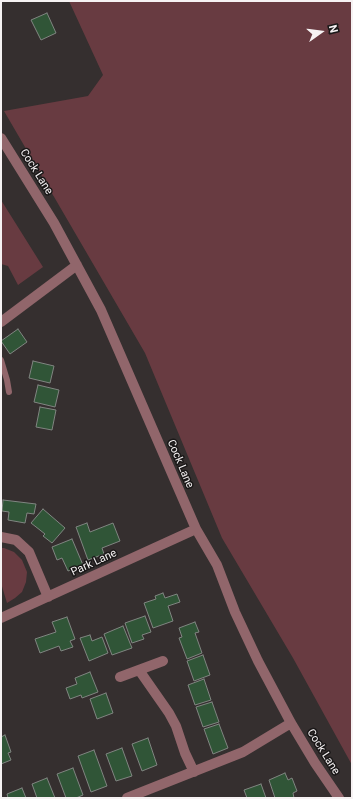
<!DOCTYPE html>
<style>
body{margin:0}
#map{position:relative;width:353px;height:799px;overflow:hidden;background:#352f2f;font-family:Roboto,sans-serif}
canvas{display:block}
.frame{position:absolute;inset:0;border:2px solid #f6f2f3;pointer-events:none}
.north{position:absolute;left:301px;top:12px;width:40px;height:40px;-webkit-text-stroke:3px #1a1818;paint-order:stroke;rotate:76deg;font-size:11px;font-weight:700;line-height:16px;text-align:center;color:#f6f2f3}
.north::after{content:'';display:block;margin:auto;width:14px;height:18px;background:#f6f2f3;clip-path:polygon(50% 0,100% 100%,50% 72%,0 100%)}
</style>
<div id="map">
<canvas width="353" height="799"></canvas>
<div class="frame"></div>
<div class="north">N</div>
</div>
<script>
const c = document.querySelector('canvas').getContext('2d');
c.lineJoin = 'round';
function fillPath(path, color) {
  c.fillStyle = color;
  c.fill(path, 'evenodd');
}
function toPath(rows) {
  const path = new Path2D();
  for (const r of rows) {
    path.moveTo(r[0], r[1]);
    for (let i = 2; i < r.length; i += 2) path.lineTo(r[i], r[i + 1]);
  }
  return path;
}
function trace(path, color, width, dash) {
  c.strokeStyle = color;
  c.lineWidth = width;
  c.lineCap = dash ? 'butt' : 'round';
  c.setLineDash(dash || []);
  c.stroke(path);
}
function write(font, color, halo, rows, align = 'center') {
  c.font = font + ' Roboto,sans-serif';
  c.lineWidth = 3;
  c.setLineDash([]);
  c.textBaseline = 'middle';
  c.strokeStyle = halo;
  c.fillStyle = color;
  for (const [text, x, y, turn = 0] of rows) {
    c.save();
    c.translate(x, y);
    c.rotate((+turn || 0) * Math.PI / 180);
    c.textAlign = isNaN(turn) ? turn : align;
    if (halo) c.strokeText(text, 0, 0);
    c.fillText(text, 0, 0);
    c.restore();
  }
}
const green = toPath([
 [69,1,352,1,352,765,293,658,222,538,145,353,4,111,88,96,103,75],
 [1,200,43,267,18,285,8,266,1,264],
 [1,548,4,548,14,552,22,560,27,572,26,582,22,592,15,598,7,603,1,583]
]);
const building = toPath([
 [47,13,56,33,41,40,31,20,47,13],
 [18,329,27,342,10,354,1,341,18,329],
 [33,361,54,366,50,383,29,378,33,361],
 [38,385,59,390,55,407,34,402,38,385],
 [40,407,56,410,52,430,36,427,40,407],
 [3,500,36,504,34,514,27,513,25,523,8,520,9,512,2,511,3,500],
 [43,509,65,528,52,543,43,536,45,534,31,523,43,509],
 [87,523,90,532,113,523,120,541,102,548,104,554,88,560,76,527,87,523],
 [72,539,83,565,68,571,62,558,57,560,52,547,72,539],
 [163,593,165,598,177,594,180,602,168,606,173,621,153,628,144,603,156,599,155,596,163,593],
 [145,616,151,632,142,635,144,639,132,643,125,623,145,616],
 [67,617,75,639,70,641,73,647,61,651,59,646,40,653,35,639,56,632,52,622,67,617],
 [195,622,199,632,195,633,202,653,187,659,179,638,182,637,179,628,195,622],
 [123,626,132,648,112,655,104,634,123,626],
 [90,635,92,641,102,637,108,653,89,661,80,638,90,635],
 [203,655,210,675,194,681,187,661,203,655],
 [90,672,98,692,82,698,81,695,70,699,66,688,77,684,75,678,90,672],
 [204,679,211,700,195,705,188,685,204,679],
 [106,693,113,713,97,719,90,699,106,693],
 [212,702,219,722,203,727,196,707,212,702],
 [219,724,228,748,213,754,204,729,219,724],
 [5,735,11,752,8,753,11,760,1,764,1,737,5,735],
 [148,738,157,765,142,771,132,744,148,738],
 [122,748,132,776,116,781,106,754,122,748],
 [94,750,107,786,91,792,78,756,94,750],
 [73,768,83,795,76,798,66,798,57,774,73,768],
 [285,773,288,780,292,778,297,791,293,793,294,798,275,798,269,780,285,773],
 [47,778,55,798,37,798,32,784,47,778],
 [261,784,266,798,247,798,244,790,261,784],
 [22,788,26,798,8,798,7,794,22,788]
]);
const lane = toPath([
 [1,360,7,380,9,392]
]);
const street = toPath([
 [1,138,54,223,101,310,196,529,217,565,235,612,258,661,291,723,315,763,339,798],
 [1,322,77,265],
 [1,537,16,540,29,552,48,597],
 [1,618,196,529],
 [139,670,169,713,176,726,185,753,194,772],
 [120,677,163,661],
 [127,798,243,752,291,723]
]);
const streetNames = [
 ["Cock Lane",36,172,58],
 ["Cock Lane",180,464,67],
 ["Park Lane",94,563,-25],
 ["Cock Lane",323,752,58]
];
fillPath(green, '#683b41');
fillPath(building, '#305537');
trace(building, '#808581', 1);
trace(lane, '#91666b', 6);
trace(street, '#91666b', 10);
write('11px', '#f6f2f3', '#1a1818', streetNames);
</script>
